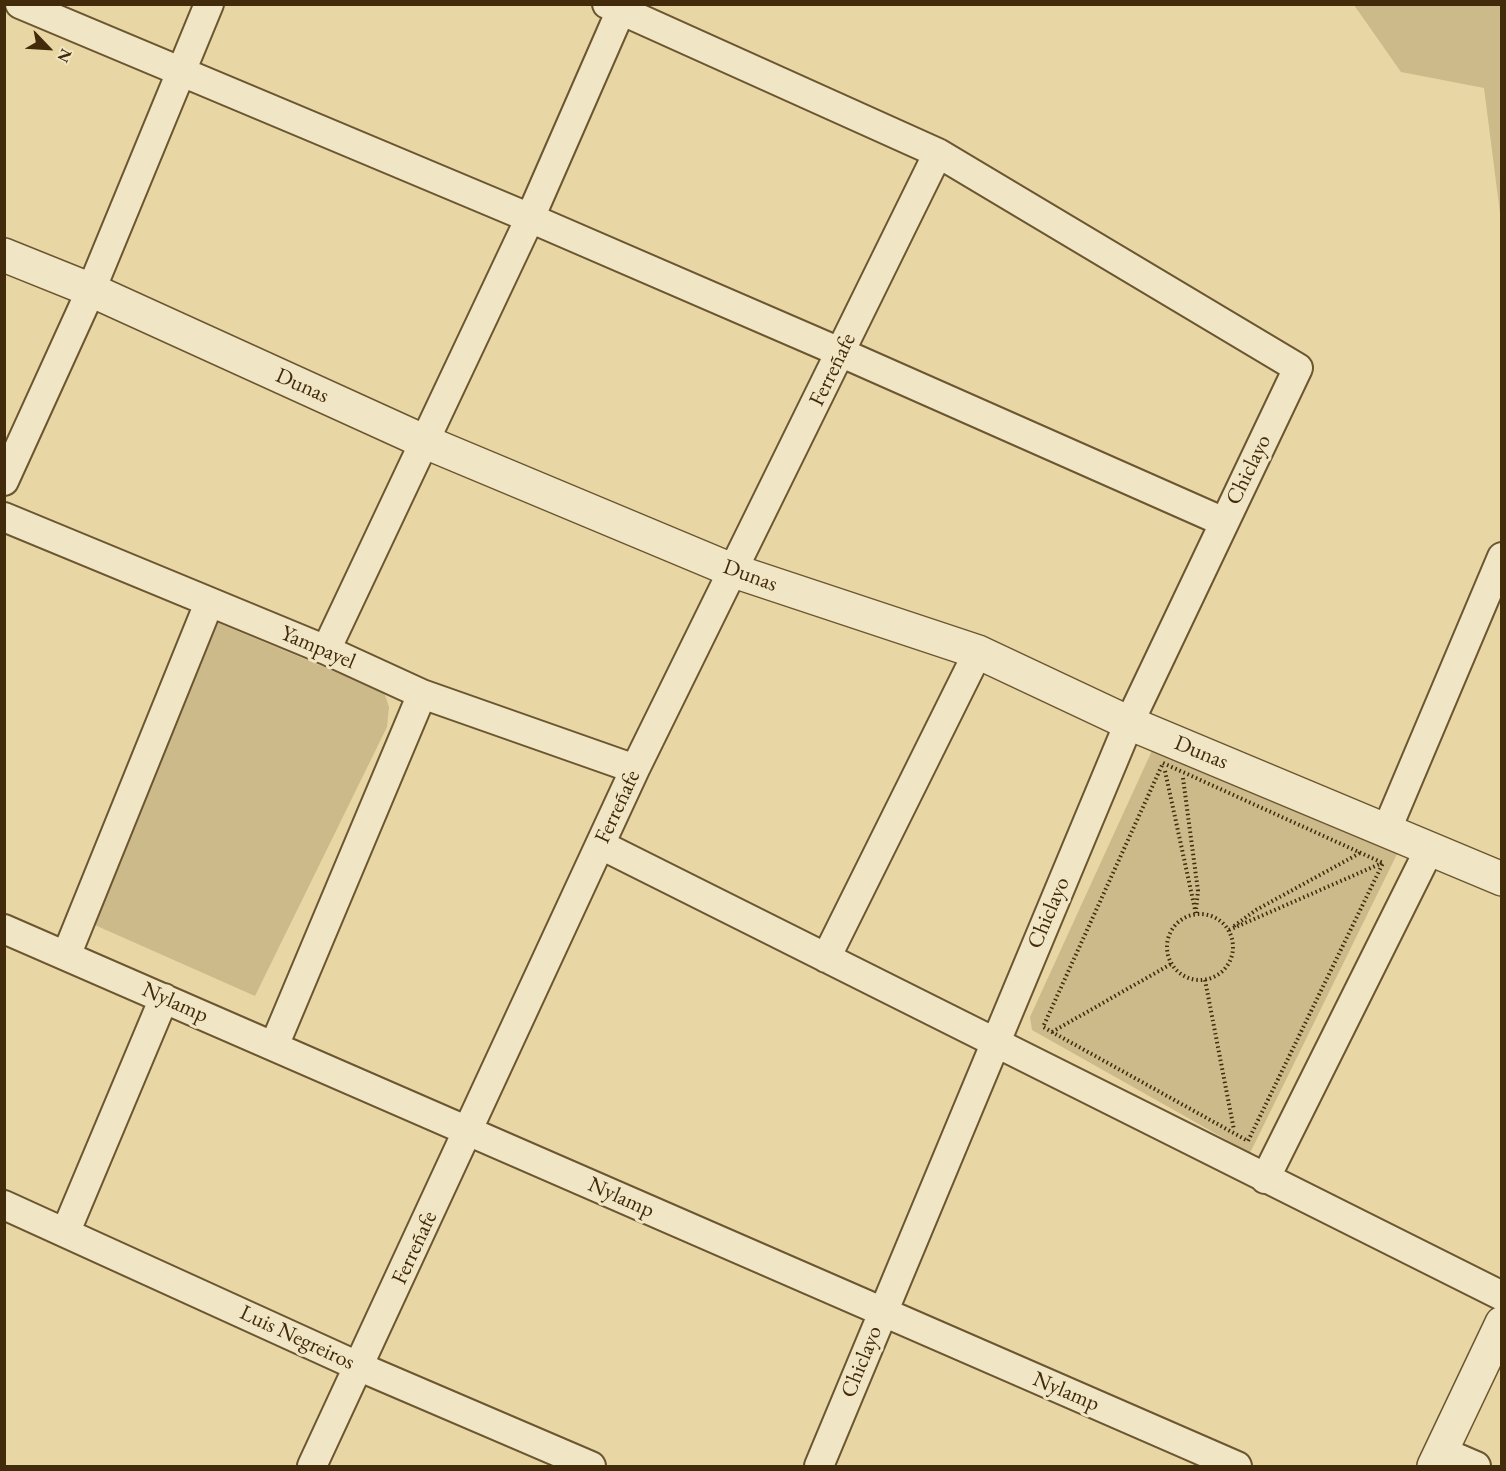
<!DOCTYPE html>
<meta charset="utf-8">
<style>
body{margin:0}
#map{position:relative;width:1506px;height:1471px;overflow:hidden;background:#e8d7a4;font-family:"EB Garamond",serif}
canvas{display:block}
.frame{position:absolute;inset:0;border:6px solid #412b0b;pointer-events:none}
.north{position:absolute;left:18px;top:18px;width:60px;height:60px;-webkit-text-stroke:4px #f0e5c4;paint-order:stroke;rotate:115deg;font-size:16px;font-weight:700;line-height:24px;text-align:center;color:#412b0b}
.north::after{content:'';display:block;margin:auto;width:21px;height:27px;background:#412b0b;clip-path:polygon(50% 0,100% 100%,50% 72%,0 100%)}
</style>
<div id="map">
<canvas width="1506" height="1471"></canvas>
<div class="frame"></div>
<div class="north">N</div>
</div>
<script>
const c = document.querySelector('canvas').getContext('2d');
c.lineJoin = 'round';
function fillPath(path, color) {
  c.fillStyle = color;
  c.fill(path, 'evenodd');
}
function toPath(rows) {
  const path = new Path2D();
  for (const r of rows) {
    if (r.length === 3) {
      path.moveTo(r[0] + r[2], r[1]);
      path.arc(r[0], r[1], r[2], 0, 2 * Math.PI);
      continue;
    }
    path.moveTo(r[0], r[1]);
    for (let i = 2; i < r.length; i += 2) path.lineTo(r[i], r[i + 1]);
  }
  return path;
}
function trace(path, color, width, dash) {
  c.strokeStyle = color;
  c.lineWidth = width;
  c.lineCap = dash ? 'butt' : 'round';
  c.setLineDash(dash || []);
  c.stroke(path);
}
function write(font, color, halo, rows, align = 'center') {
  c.font = font + ' "EB Garamond",serif';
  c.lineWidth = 6;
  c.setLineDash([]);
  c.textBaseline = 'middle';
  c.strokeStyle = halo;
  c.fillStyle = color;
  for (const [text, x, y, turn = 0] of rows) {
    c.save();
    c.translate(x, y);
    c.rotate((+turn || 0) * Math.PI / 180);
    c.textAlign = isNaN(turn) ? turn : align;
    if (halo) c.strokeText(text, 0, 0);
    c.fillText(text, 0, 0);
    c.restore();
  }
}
const green = toPath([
 [1354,5,1501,5,1501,221,1484,88,1401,72],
 [218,623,384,692,389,707,387,727,255,996,88,922],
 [1155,744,1399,850,1250,1153,1032,1030,1030,1017]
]);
const path = toPath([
 [1163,763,1383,863,1248,1141,1043,1027,1163,763],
 [1165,771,1196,914],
 [1183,778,1198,891,1196,910],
 [1200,947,33],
 [1234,926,1256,910,1360,853],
 [1229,930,1382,863],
 [1205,980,1234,1130],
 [1052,1032,1171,964]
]);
const minor = toPath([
 [20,4,530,218,842,353,1224,522],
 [607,4,938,153,1298,368,1129,723,819,1466],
 [4,481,91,290,209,4],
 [4,517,326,650,422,694,635,769],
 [326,650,530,218,621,10],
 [1387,829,1502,557],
 [601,845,1502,1296],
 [4,929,1237,1466],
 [66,956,209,603],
 [826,958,978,652],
 [274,1046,422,694],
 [1265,1179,1430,848],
 [4,1205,360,1367,591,1466],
 [66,1231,164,998],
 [1441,1451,1476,1466],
 [312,1466,635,769,938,153]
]);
const tertiary = toPath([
 [4,255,91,290,423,441,734,571,978,652,1129,723,1502,879],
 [1434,1466,1502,1323]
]);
const streetNames = [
 ["Ferreñafe",833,370,-64],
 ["Dunas",302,386,24],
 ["Chiclayo",1249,470,-64],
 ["Dunas",750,576,20],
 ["Yampayel",318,648,23],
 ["Dunas",1201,753,22],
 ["Ferreñafe",618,807,-65],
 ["Chiclayo",1049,913,-67],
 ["Nylamp",175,1003,24],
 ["Nylamp",621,1198,24],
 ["Ferreñafe",415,1248,-65],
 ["Luis Negreiros",297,1338,25],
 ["Chiclayo",862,1362,-68],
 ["Nylamp",1066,1392,23]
];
fillPath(green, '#ccba8a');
trace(minor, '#6b5631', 32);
trace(tertiary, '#6b5631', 36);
trace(path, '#412b0b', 4, [1.5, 3]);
trace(minor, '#f0e5c4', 28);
trace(tertiary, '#f0e5c4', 33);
write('22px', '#412b0b', '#f0e5c4', streetNames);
</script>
